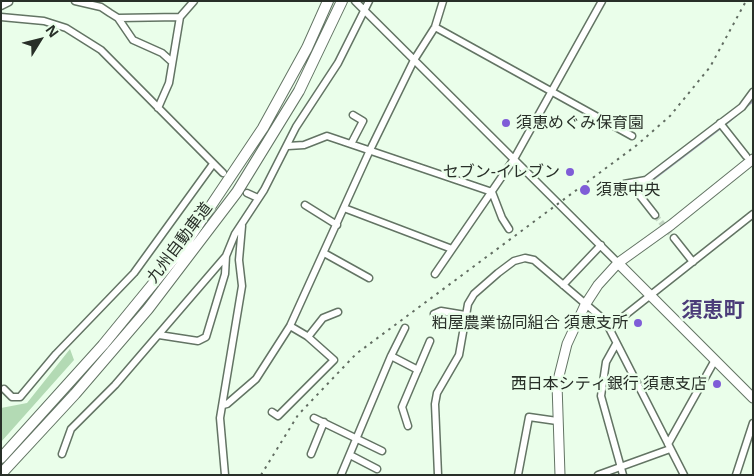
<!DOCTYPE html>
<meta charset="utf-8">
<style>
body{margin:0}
#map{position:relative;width:754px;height:476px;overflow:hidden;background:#eafeea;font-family:"Noto Sans",sans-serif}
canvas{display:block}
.frame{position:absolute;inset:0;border:2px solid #282f28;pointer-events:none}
.north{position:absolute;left:15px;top:15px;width:50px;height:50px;-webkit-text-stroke:4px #eafeea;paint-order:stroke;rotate:54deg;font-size:14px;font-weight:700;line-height:20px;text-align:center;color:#282f28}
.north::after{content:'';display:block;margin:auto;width:18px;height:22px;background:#282f28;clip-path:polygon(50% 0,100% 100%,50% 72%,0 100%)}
</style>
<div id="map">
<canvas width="754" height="476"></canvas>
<div class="frame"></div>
<div class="north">N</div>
</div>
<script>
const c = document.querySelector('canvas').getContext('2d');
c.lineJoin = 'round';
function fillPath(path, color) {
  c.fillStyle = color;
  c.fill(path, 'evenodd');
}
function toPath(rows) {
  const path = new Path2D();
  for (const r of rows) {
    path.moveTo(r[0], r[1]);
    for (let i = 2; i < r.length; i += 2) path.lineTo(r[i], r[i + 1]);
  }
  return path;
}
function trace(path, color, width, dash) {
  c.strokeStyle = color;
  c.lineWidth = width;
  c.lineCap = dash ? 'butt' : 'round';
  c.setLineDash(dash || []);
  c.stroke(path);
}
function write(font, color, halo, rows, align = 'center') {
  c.font = font + ' "Noto Sans","Noto Sans JP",sans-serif';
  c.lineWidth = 5;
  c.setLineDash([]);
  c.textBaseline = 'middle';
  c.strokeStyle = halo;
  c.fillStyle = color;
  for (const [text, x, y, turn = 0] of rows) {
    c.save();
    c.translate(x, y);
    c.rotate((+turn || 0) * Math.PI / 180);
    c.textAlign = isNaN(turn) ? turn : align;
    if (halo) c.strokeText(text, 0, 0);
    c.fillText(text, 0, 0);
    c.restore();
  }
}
const green = toPath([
 [70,349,74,360,1,442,1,408,27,403]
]);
const stream = toPath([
 [725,125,753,101],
 [638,187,646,185,721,128],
 [604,194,633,188]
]);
const minorTunnel = toPath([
 [655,215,674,238]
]);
const minor = toPath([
 [75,1,101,7,110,13,118,18,133,40,162,53,172,62],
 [355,1,618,263],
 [1,6,9,2],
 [1,17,44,21,66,28,101,50,223,173],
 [118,18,180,17],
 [435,27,632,136],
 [158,108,169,83,180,17,194,1],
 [720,123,746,156],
 [351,144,363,121,353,115],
 [288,146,304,145,327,136,492,192,502,218,509,229],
 [634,183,637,192,655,215],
 [624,184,646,180,742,107,753,92],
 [247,193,258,198],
 [305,205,337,225],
 [344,208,452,249],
 [674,238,693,262],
 [324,253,369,278],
 [435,274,514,159,602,1],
 [563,285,601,245],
 [434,314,441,311,465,315],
 [609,328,753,214],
 [159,335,198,341,206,337,225,274,226,256],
 [308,337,323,318,338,312],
 [616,344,606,362,601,396,623,475],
 [391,356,418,370],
 [4,389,12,397,20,397,56,354,134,273,213,164],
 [223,405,227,404,256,379,290,326,370,150,414,60,435,27,443,1],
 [272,412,278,416,334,360,307,336,290,326],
 [314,418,382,451],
 [408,426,402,407,430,341],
 [668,444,715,360],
 [62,454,71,429,115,385,226,256,235,234,264,190,296,127,338,63,369,1],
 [311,454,324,422],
 [350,455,377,469],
 [225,475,220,418,242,286,239,260,242,226],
 [341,475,391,356,405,328],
 [438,475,435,404,437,393,459,355,468,304,474,294,498,273,514,261,525,258,534,260,602,318,609,328,684,475],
 [518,475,529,417,557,421],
 [598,475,670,449],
 [736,475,753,423]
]);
const major = toPath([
 [618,263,753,398],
 [560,475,557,384,567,344,585,305,598,285,618,263,671,225,753,159]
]);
const highway = toPath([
 [1,458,103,345,184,246,263,128,307,48,328,1],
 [1,474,75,394,148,309,237,192,299,91,342,1]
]);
const rail = toPath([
 [261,475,298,415,356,354,637,145,670,116,710,67,746,1]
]);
const markers = [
 [506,123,5,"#7f5dd7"],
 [570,172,5,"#7f5dd7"],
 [585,190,6,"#7f5dd7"],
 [638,323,5,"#7f5dd7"],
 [717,384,5,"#7f5dd7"]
];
const poiNames = [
 ["須恵めぐみ保育園",516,123,"left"],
 ["セブン-イレブン",560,172],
 ["須恵中央",596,190,"left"],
 ["粕屋農業協同組合 須恵支所",628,323],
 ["西日本シティ銀行 須恵支店",707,384]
];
const streetNames = [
 ["九州自動車道",180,243,-53]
];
const districtNames = [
 ["須恵町",713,311]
];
fillPath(green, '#b3dab4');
trace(stream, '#a5a2be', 2);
trace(minorTunnel, '#c3d5c3', 6, [6, 3]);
trace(minor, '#637464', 9);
trace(major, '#637464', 11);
trace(highway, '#637464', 12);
trace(minor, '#fff', 6);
trace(major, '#fff', 9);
trace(highway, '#fff', 10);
trace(rail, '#626d62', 2, [2.5, 5]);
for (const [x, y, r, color] of markers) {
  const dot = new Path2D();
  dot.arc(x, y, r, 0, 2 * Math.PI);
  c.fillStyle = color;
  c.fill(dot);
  trace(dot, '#eafeea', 2);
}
write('16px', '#282f28', '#eafeea', poiNames, 'right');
write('16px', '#282f28', '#eafeea', streetNames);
write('bold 21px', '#4b3c79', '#eafeea', districtNames);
</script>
